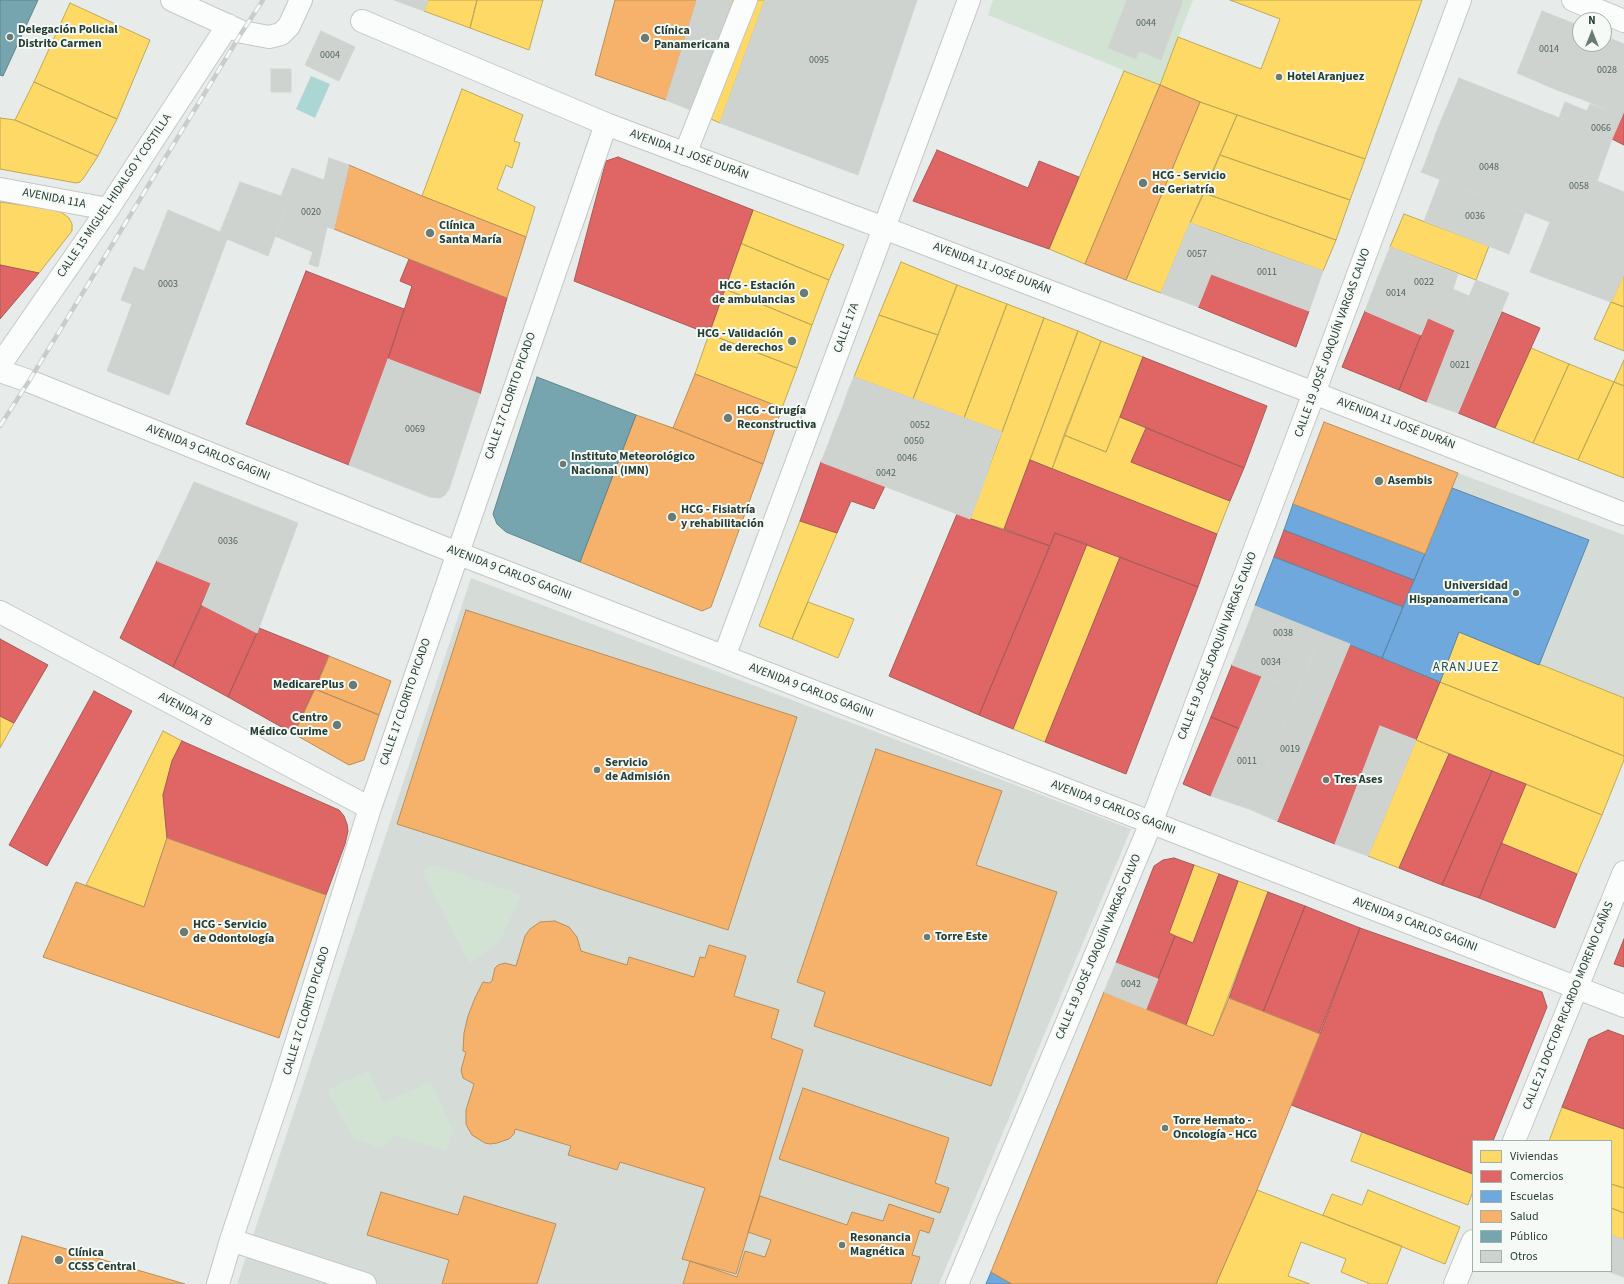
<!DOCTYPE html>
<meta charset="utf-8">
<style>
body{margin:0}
#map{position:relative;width:1624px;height:1284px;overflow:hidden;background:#e7ebe9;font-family:"Source Sans 3",sans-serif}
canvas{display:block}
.legend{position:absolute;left:1472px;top:1140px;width:140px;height:132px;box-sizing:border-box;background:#f6faf7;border:1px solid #a3afa9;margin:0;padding:5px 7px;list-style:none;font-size:12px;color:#263e33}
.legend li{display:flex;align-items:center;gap:8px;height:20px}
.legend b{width:20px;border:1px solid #a3afa9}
.north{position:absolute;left:1572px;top:12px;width:40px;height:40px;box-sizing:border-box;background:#f6faf7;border:1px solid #a3afa9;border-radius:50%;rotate:0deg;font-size:11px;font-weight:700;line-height:16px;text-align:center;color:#263e33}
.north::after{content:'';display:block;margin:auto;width:14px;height:18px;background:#6a7b73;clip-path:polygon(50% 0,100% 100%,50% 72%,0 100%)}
</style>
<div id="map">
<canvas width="1624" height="1284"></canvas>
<ul class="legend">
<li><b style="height:11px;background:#ffd966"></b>Viviendas</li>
<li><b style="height:11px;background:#e06666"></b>Comercios</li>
<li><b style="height:11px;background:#6fa8dc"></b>Escuelas</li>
<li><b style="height:11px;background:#f6b26b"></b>Salud</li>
<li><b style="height:11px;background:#76a5af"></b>Público</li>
<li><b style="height:11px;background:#ced3d0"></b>Otros</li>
</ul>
<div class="north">N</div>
</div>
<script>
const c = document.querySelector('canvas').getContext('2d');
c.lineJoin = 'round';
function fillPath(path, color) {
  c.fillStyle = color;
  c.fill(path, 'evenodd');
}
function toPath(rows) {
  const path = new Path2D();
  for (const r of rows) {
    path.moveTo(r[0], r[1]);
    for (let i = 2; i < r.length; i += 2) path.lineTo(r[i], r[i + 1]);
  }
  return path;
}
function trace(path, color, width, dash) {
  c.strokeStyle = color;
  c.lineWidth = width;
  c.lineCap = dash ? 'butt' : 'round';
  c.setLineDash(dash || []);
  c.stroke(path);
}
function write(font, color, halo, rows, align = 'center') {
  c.font = font + ' "Source Sans 3",sans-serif';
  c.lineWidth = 4;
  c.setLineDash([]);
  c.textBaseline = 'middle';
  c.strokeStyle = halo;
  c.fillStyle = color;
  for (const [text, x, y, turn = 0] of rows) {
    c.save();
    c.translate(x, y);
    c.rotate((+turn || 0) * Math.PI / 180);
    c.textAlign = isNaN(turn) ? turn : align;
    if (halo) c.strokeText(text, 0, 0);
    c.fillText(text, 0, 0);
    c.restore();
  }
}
const built = toPath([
 [1458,473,1624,535,1624,698,1382,658],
 [471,578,1131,829,939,1284,237,1284]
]);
const green = toPath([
 [993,0,1127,0,1108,48,1136,59,1139,51,1161,60,1183,0,1193,0,1160,85,988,15],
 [434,865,521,895,500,941,469,963,422,871],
 [368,1071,383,1103,431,1082,453,1131,446,1151,397,1135,380,1148,353,1138,327,1090]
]);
const water = toPath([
 [311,76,330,84,315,118,296,109]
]);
const homes = toPath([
 [428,0,477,0,470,28,424,11,428,0],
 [477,0,543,0,529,50,470,28,477,0],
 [732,0,765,0,720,123,693,111,732,0],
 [1230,0,1422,0,1365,159,1200,102,1160,85,1178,37,1261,69,1280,19,1230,0],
 [70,3,150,40,117,119,34,82,70,3],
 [1124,71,1160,85,1085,264,1049,249,1124,71],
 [34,82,117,119,98,156,15,120,34,82],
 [462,89,523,115,514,141,520,143,512,168,506,165,497,189,535,207,526,237,422,196,462,89],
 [1200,102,1237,115,1190,223,1161,293,1126,280,1200,102],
 [1237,115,1365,159,1350,200,1220,155,1237,115],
 [0,118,15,120,98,156,83,179,80,182,76,183,0,169,0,118],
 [1220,155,1350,200,1336,240,1204,193,1220,155],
 [1204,193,1336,240,1323,271,1190,223,1204,193],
 [0,202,50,209,61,212,69,218,72,224,72,231,39,273,0,265,0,202],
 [753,210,844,245,829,280,740,243,753,210],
 [1404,214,1489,246,1476,280,1390,247,1404,214],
 [740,243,829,280,812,325,725,289,740,243],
 [901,262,957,285,938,335,879,315,901,262],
 [1624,274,1624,307,1611,302,1624,274],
 [957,285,1007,304,964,418,913,399,957,285],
 [725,289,812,325,797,368,709,334,725,289],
 [1611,302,1624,307,1624,351,1594,339,1611,302],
 [1007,304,1044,318,1002,432,964,418,1007,304],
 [879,315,938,335,913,399,854,377,879,315],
 [1044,318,1078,331,1004,529,970,519,1044,318],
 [1078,331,1101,341,1052,469,1030,460,1078,331],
 [709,334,797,368,782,408,695,374,709,334],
 [1101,341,1143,357,1106,452,1064,435,1101,341],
 [1531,348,1569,364,1533,443,1495,428,1531,348],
 [1624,360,1624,386,1614,382,1624,360],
 [1569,364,1614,382,1578,460,1533,443,1569,364],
 [1614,382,1624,386,1624,478,1578,460,1614,382],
 [1120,417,1146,428,1131,462,1230,501,1217,534,1052,469,1064,435,1106,452,1120,417],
 [800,521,837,533,792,639,759,626,800,521],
 [1087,544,1120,557,1045,742,1013,729,1087,544],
 [808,602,854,619,838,658,792,639,808,602],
 [1459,632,1624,698,1624,756,1440,682,1459,632],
 [1440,682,1624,756,1624,760,1602,815,1416,740,1440,682],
 [0,716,14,723,0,748,0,716],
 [163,731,182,741,172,761,163,795,167,838,144,907,86,885,163,731],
 [1416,740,1449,754,1399,868,1368,856,1416,740],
 [1526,784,1602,815,1577,874,1501,843,1526,784],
 [1194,865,1219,874,1193,943,1169,933,1194,865],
 [1238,881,1268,892,1213,1036,1186,1025,1238,881],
 [1562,1107,1624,1129,1624,1188,1611,1184,1611,1141,1549,1141,1562,1107],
 [1362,1132,1473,1174,1473,1191,1468,1205,1351,1161,1362,1132],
 [1611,1184,1624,1188,1624,1213,1611,1208,1611,1184],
 [1257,1190,1402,1246,1387,1284,1370,1284,1341,1272,1346,1259,1301,1242,1288,1276,1310,1284,1216,1284,1257,1190],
 [1368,1190,1460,1227,1445,1264,1323,1215,1332,1194,1362,1205,1368,1190],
 [1611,1208,1624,1213,1624,1240,1611,1235,1611,1208]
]);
const shops = toPath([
 [1624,111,1624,145,1612,139,1624,111],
 [937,150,1028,188,1039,161,1079,177,1049,249,913,201,937,150],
 [618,157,753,210,709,334,574,281,606,161,618,157],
 [409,259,507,298,480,394,388,359,412,286,400,281,409,259],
 [0,265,39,273,0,319,0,265],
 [306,271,404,309,388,359,349,465,246,424,306,271],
 [1211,274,1309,311,1296,347,1198,307,1211,274],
 [1365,311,1421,335,1399,390,1342,367,1365,311],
 [1502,312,1540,328,1495,428,1458,413,1502,312],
 [1428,318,1455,330,1427,402,1399,390,1428,318],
 [1143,357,1267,406,1244,468,1120,417,1143,357],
 [1146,428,1244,468,1230,501,1131,462,1146,428],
 [1030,460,1217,534,1198,587,1055,533,1050,546,1004,529,1030,460],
 [821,462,885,486,874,509,851,501,837,533,800,521,821,462],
 [957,514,1050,546,979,715,889,676,957,514],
 [1284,530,1414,580,1403,607,1274,557,1284,530],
 [1055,533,1087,544,1013,729,979,715,1055,533],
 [1120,557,1198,587,1126,774,1045,742,1120,557],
 [157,561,211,583,173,667,120,638,157,561],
 [202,605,257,633,228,697,173,667,202,605],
 [259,628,329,656,294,734,228,697,259,628],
 [0,639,48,665,14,723,0,716,0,639],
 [1350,644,1440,682,1416,740,1380,726,1335,844,1277,821,1350,644],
 [1232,665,1262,676,1240,729,1211,717,1232,665],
 [94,691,132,711,47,866,9,845,94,691],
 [1211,717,1240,729,1211,796,1183,784,1211,717],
 [182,741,339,810,344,816,347,824,348,831,345,844,326,895,167,838,163,795,172,761,182,741],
 [1449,754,1492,771,1442,885,1399,868,1449,754],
 [1492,771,1526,784,1479,898,1442,885,1492,771],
 [1501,843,1577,874,1555,928,1479,898,1501,843],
 [1174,858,1194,865,1169,933,1175,936,1158,979,1116,963,1154,866,1163,860,1174,858],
 [1219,874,1238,881,1186,1025,1146,1009,1175,936,1193,943,1219,874],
 [1268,892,1305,906,1263,1012,1229,998,1268,892],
 [1305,906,1360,928,1320,1034,1263,1012,1305,906],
 [1360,928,1542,992,1547,1007,1493,1141,1473,1141,1473,1174,1291,1105,1360,928],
 [1624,939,1624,967,1614,964,1624,939],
 [1608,1030,1624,1036,1624,1129,1562,1107,1589,1039,1608,1030]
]);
const schools = toPath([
 [1452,488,1589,540,1539,665,1459,632,1440,682,1382,658,1452,488],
 [1293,504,1425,554,1414,580,1284,530,1293,504],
 [1274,557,1403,607,1382,658,1255,606,1274,557],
 [991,1272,1012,1284,986,1284,991,1272]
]);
const health = toPath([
 [615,0,697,0,666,100,595,75,615,0],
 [1160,85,1200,102,1126,280,1085,264,1160,85],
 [349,165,422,196,526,237,507,298,334,229,349,165],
 [695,374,782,408,763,464,673,428,695,374],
 [636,415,673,428,763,464,711,607,702,611,580,562,636,415],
 [1324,422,1458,473,1425,554,1293,504,1324,422],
 [466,610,797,717,728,930,397,824,466,610],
 [329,656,391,681,379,715,315,689,329,656],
 [315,689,379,715,364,760,349,765,294,734,315,689],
 [876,749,1002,791,976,865,1057,892,991,1086,814,1026,825,992,797,982,876,749],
 [167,838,326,895,279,1038,43,957,76,882,144,907,167,838],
 [555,921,569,927,577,937,581,951,627,965,629,957,694,977,700,957,705,958,709,945,746,956,734,996,779,1010,771,1038,803,1050,736,1274,682,1259,705,1188,620,1162,617,1170,568,1155,571,1146,515,1129,514,1134,509,1139,497,1143,490,1144,485,1143,472,1135,469,1130,466,1124,466,1110,474,1084,463,1078,461,1070,466,1052,463,1051,464,1033,468,1016,475,998,483,982,489,983,492,981,495,968,498,965,505,963,516,966,525,936,530,929,540,922,555,921],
 [1104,992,1213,1036,1229,998,1320,1034,1257,1190,1216,1284,1012,1284,991,1272,1104,992],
 [803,1088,949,1138,935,1183,949,1188,940,1213,779,1159,803,1088],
 [381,1192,458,1215,464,1196,556,1224,537,1284,442,1284,449,1260,367,1235,381,1192],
 [760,1196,847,1225,852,1212,883,1221,889,1204,934,1219,929,1233,920,1230,912,1255,920,1257,911,1284,683,1284,690,1261,737,1277,745,1251,765,1257,771,1240,748,1232,760,1196],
 [22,1236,185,1284,8,1284,22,1236]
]);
const public = toPath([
 [0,0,38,0,3,76,0,75,0,0],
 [537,377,636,415,580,562,506,532,497,524,493,514,537,377]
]);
const building = toPath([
 [394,0,428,0,424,11,394,0],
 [697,0,732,0,693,111,666,100,697,0],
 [765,0,917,0,858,175,720,123,765,0],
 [1127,0,1183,0,1161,60,1139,51,1136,59,1108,48,1127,0],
 [1542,11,1580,26,1557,90,1517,73,1542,11],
 [1580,27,1580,44,1599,44,1579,98,1557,90,1580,27],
 [321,31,355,47,339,81,305,65,321,31],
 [1604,36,1624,44,1624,111,1622,116,1579,98,1599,44,1604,44,1604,36],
 [271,69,291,69,291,92,271,92,271,69],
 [1459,78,1612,139,1597,181,1624,192,1624,274,1611,302,1530,272,1550,222,1421,172,1424,166,1540,209,1554,171,1438,128,1459,78],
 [1565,102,1587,111,1590,104,1622,116,1612,139,1559,118,1565,102],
 [1438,128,1554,171,1540,209,1424,166,1438,128],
 [329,158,349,165,334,229,327,227,318,267,309,264,313,252,275,236,289,199,281,196,292,168,324,180,329,158],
 [1440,180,1525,212,1509,254,1424,221,1440,180],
 [240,182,289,199,268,256,227,239,169,395,107,371,132,304,121,300,134,267,144,271,168,210,220,232,240,182],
 [1190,223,1226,237,1198,307,1161,293,1190,223],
 [1226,237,1323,271,1309,311,1211,274,1226,237],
 [1390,247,1458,274,1453,289,1469,296,1463,311,1378,277,1390,247],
 [1378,277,1463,311,1455,330,1428,318,1421,335,1365,311,1378,277],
 [1476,280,1509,293,1458,413,1427,402,1455,330,1476,280],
 [388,359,480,394,449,489,445,495,440,498,430,497,349,465,388,359],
 [854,377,1002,432,996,446,848,391,854,377],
 [848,391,996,446,991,461,843,406,848,391],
 [843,406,991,461,986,477,836,423,843,406],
 [836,423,986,477,979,496,829,442,836,423],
 [829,442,979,496,970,519,821,462,829,442],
 [194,482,298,523,257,633,202,605,211,583,157,561,194,482],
 [1255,606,1322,633,1310,661,1244,635,1255,606],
 [1322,633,1350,644,1277,821,1249,809,1322,633],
 [1244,635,1310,661,1298,690,1232,665,1244,635],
 [1262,676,1298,690,1249,809,1211,796,1262,676],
 [1380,726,1416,740,1368,856,1335,844,1380,726],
 [1116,963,1158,979,1146,1009,1104,992,1116,963],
 [1611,1235,1624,1240,1624,1277,1607,1271,1611,1271,1611,1235]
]);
const minor = toPath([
 [172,0,242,32,269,37,281,34,289,26,301,0],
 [1573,0,1624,21],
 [362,21,606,124,884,228,1314,393,1624,514],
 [685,154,746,0],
 [0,189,108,209],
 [0,365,108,209,228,25],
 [0,371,29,381,457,553,1624,1006],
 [0,612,370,808],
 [724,657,969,0],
 [1514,1141,1624,872],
 [231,1240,365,1284],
 [218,1284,231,1240,283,1085,370,808,606,124],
 [957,1284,1151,823,1314,393,1460,0],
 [1455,1284,1473,1241]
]);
const rail = toPath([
 [0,426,29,381,242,32,263,0]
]);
const markers = [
 [10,37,4,"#6a7b73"],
 [645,38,5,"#6a7b73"],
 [1279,77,4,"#6a7b73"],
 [1143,183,5,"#6a7b73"],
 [430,233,5,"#6a7b73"],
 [804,293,5,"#6a7b73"],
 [792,341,5,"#6a7b73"],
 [728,418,5,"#6a7b73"],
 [563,464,4,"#6a7b73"],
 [1379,481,5,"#6a7b73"],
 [672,517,5,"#6a7b73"],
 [1516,593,4,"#6a7b73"],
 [353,685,5,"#6a7b73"],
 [337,725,5,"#6a7b73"],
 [597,770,4,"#6a7b73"],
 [1326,780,4,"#6a7b73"],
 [184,932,5,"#6a7b73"],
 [927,937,4,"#6a7b73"],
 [1165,1128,4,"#6a7b73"],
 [842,1245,4,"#6a7b73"],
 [59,1260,5,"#6a7b73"]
];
const numberNames = [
 ["0044",1146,24],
 ["0014",1549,50],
 ["0004",330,56],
 ["0095",819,61],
 ["0028",1607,71],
 ["0066",1601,129],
 ["0048",1489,168],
 ["0058",1579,187],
 ["0020",311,213],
 ["0036",1475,217],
 ["0057",1197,255],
 ["0011",1267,273],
 ["0022",1424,283],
 ["0003",168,285],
 ["0014",1396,294],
 ["0021",1460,366],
 ["0052",920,426],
 ["0069",415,430],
 ["0050",914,442],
 ["0046",907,459],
 ["0042",886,474],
 ["0036",228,542],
 ["0038",1283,634],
 ["0034",1271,663],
 ["0019",1290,750],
 ["0011",1247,762],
 ["0042",1131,985]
];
const poiNames = [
 ["Delegación Policial",18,30],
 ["Distrito Carmen",18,44],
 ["Clínica",654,31],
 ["Panamericana",654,45],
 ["Hotel Aranjuez",1287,77],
 ["HCG - Servicio",1152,176],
 ["de Geriatría",1152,190],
 ["Clínica",439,226],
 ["Santa María",439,240],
 ["HCG - Estación",795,286,"right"],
 ["de ambulancias",795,300,"right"],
 ["HCG - Validación",783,334,"right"],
 ["de derechos",783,348,"right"],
 ["HCG - Cirugía",737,411],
 ["Reconstructiva",737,425],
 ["Instituto Meteorológico",571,457],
 ["Nacional (IMN)",571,471],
 ["Asembis",1388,481],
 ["HCG - Fisiatría",681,510],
 ["y rehabilitación",681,524],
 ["Universidad",1508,586,"right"],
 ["Hispanoamericana",1508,600,"right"],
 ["MedicarePlus",344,685,"right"],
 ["Centro",328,718,"right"],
 ["Médico Curime",328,732,"right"],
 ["Servicio",605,763],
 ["de Admisión",605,777],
 ["Tres Ases",1334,780],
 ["HCG - Servicio",193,925],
 ["de Odontología",193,939],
 ["Torre Este",935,937],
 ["Torre Hemato -",1173,1121],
 ["Oncología - HCG",1173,1135],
 ["Resonancia",850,1238],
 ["Magnética",850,1252],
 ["Clínica",68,1253],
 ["CCSS Central",68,1267]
];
const streetNames = [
 ["AVENIDA 11 JOSÉ DURÁN",689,155,20],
 ["CALLE 15 MIGUEL HIDALGO Y COSTILLA",115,196,-56],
 ["AVENIDA 11A",54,199,11],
 ["AVENIDA 11 JOSÉ DURÁN",992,269,21],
 ["CALLE 17A",847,328,-70],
 ["CALLE 19 JOSÉ JOAQUÍN VARGAS CALVO",1333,343,-70],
 ["CALLE 17 CLORITO PICADO",511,396,-71],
 ["AVENIDA 11 JOSÉ DURÁN",1396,424,21],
 ["AVENIDA 9 CARLOS GAGINI",208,453,22],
 ["AVENIDA 9 CARLOS GAGINI",509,573,21],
 ["CALLE 19 JOSÉ JOAQUÍN VARGAS CALVO",1218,646,-69],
 ["AVENIDA 9 CARLOS GAGINI",811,691,21],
 ["CALLE 17 CLORITO PICADO",406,702,-71],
 ["AVENIDA 7B",185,710,28],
 ["AVENIDA 9 CARLOS GAGINI",1113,808,21],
 ["AVENIDA 9 CARLOS GAGINI",1415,925,21],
 ["CALLE 19 JOSÉ JOAQUÍN VARGAS CALVO",1099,947,-67],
 ["CALLE 21 DOCTOR RICARDO MORENO CAÑAS",1569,1006,-68],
 ["CALLE 17 CLORITO PICADO",307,1011,-73]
];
const neighbourhoodNames = [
 ["ARANJUEZ",1466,668]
];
fillPath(built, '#d5dcd8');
fillPath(green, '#d2e3d4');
fillPath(water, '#acd6d4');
fillPath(homes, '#ffd966');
trace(homes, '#beaa57', 1);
fillPath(shops, '#e06666');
trace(shops, '#a85a57', 1);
fillPath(schools, '#6fa8dc');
trace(schools, '#5988a9', 1);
fillPath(health, '#f6b26b');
trace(health, '#b88f5a', 1);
fillPath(public, '#76a5af');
trace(public, '#5e868a', 1);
fillPath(building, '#ced3d0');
trace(building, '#d0d4d2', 1);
trace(minor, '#c4c8c6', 24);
trace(minor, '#fbfcfc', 22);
trace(rail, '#c8ccca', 4.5);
trace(rail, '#f6faf7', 3, [9]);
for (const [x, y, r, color] of markers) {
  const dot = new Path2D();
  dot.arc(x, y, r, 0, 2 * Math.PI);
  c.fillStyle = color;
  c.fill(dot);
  trace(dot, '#f6faf7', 1.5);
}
write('10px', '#51645b', null, numberNames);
write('bold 12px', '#263e33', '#f6faf7', poiNames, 'left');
write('12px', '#263e33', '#f6faf7', streetNames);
c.letterSpacing = '1px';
write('13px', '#234e3c', '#f6faf7', neighbourhoodNames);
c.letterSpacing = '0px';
</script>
